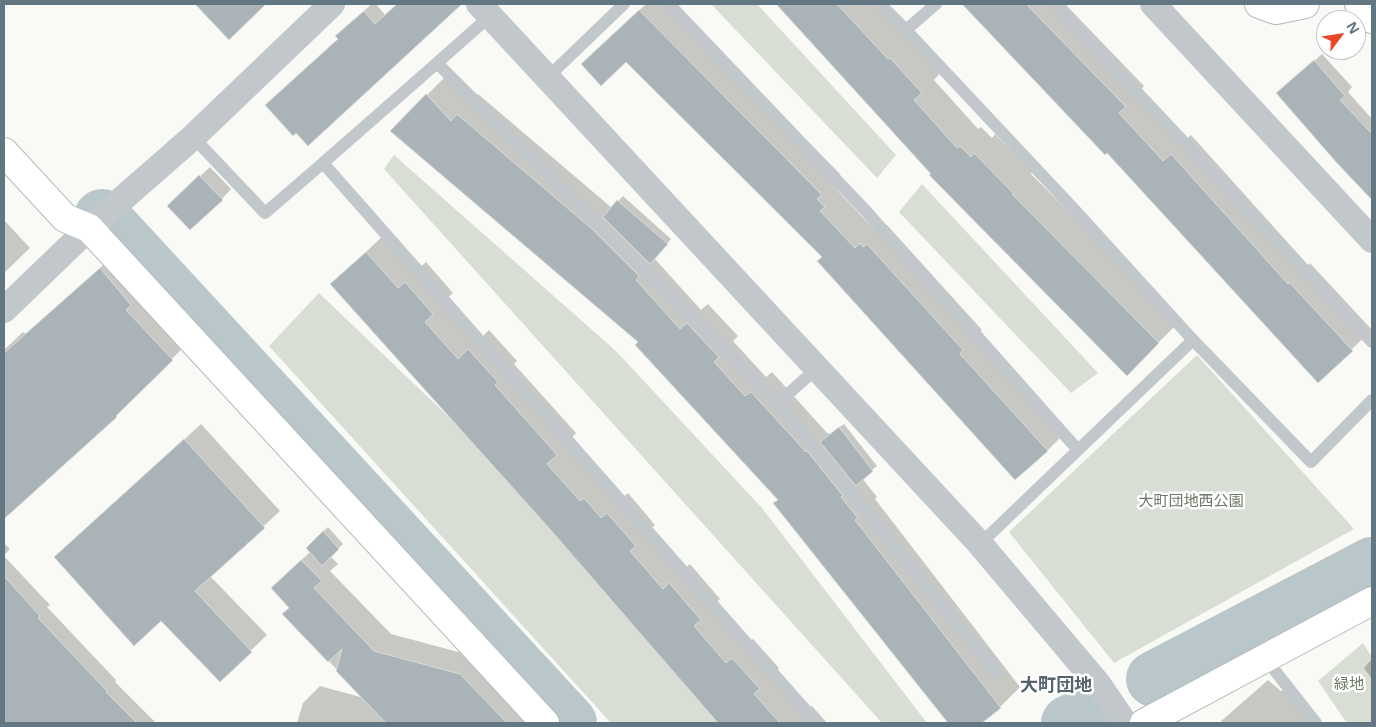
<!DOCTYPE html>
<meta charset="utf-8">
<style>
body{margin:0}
#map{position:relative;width:1376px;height:727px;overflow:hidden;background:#f9f9f6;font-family:"Open Sans",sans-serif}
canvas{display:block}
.frame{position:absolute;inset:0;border:5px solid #637782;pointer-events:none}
.north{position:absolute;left:1316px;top:10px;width:50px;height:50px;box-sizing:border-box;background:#fff;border:1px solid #c1c9cd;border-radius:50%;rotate:59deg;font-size:14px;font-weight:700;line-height:20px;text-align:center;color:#637782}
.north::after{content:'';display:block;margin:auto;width:18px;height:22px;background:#e94726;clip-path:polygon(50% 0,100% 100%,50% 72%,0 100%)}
</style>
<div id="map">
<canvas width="1376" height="727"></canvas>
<div class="frame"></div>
<div class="north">N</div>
</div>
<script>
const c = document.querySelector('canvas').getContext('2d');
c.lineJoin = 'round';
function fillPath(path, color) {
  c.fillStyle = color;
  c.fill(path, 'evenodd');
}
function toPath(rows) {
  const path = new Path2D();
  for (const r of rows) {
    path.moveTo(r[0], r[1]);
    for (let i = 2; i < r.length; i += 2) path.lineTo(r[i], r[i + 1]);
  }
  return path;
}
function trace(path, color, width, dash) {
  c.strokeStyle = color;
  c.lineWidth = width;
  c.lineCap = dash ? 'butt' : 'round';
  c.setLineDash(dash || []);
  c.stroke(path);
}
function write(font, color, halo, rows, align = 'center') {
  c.font = font + ' "Open Sans","Noto Sans JP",sans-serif';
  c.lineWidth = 5;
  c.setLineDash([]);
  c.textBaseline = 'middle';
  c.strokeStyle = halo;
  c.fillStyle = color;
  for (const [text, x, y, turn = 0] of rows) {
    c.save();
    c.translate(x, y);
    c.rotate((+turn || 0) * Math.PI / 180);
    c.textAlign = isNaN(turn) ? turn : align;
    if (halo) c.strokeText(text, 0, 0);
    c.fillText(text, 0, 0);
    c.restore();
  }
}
const green = toPath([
 [711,4,757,4,896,155,877,178],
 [394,155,616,351,762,508,927,723,882,723,384,169],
 [922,184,1098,373,1071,393,899,212],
 [319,293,769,723,611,723,269,346],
 [1197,355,1354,529,1114,663,1009,532],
 [1363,643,1372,657,1372,723,1347,723,1318,681]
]);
const shadow = toPath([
 [195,4,264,4,229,38],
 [372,4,376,4,385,15,398,4,460,4,450,13,296,131,266,105,339,38,346,26],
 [646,4,671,4,840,174,836,179,843,186,838,191,875,230,887,225,982,330,978,333,1067,431,1048,450,1015,478,823,256,626,61,602,45],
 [778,4,875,4,941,72,934,80,978,129,981,127,992,138,995,134,1032,172,1031,174,1179,322,1127,374,933,174],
 [978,4,1065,4,1144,86,1138,93,1184,142,1191,135,1308,265,1310,263,1372,330,1318,381,1107,152,970,11],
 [1322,54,1352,87,1348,92,1372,119,1372,190,1368,194,1286,86],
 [447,75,471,102,478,94,612,208,623,196,671,239,655,259,701,310,708,304,738,336,733,341,766,377,772,372,827,433,830,434,844,424,877,466,862,478,877,497,875,499,1020,687,1000,707,980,723,950,723,775,504,779,500,640,342,392,130],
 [210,167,231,189,222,199,178,197],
 [4,220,30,248,4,273],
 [387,232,419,268,426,262,453,293,444,301,479,340,489,330,517,361,514,364,576,433,567,443,622,498,628,493,655,525,649,530,684,569,690,564,720,599,713,605,747,644,753,639,779,668,774,673,807,711,812,706,827,723,720,723,550,528,332,284],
 [110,259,141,294,136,299,182,349,125,405,126,406,116,416,4,518,4,350,23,332,26,334],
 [201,424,280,511,210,576,267,635,220,680,161,620,55,557],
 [328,527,343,544,330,556,338,564,330,571,391,634,477,657,541,723,297,723,303,703,320,686,364,698,284,614,290,608,289,572,311,551,307,548],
 [4,543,10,549,4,555],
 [4,556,50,605,47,607,116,680,115,682,156,723,4,723],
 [1372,659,1372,679,1364,668],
 [1268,680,1281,691,1283,690,1317,723,1219,723]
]);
const river = toPath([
 [102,217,569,723],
 [1154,679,1372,565],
 [1069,723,1089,713]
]);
const building = toPath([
 [195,4,266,4,229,40,195,4],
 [397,4,462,4,308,146,296,133,293,136,265,105,338,39,335,36,364,11,375,24,397,4],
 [776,4,837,4,888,59,890,58,922,93,914,100,957,148,960,146,971,157,974,153,1013,193,1012,194,1159,343,1127,376,929,175,931,174,776,4],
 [962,4,1026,4,1126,107,1119,113,1153,150,1163,161,1171,154,1288,284,1289,282,1353,351,1318,383,1107,153,1105,155,962,4],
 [639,10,822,195,817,199,825,207,820,211,855,248,860,243,863,247,867,244,963,350,960,354,1048,451,1015,480,817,261,822,257,626,62,601,86,581,64,639,10],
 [1314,60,1345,96,1340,100,1372,134,1372,200,1336,162,1276,93,1314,60],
 [426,94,451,121,457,114,592,229,639,276,636,280,680,329,687,323,698,335,719,357,714,362,745,396,751,392,806,452,807,451,843,496,841,497,858,518,855,520,1001,708,982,723,948,723,773,503,778,500,635,345,638,342,390,131,426,94],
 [199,175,223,200,190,230,167,206,199,175],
 [617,200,668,244,650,264,603,217,617,200],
 [366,252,398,288,405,282,433,314,425,322,458,359,468,349,498,382,495,385,557,455,547,464,580,501,584,498,601,518,607,513,636,546,630,551,663,589,669,583,701,620,694,626,726,663,732,658,760,689,754,694,780,723,718,723,549,528,330,284,366,252],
 [100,268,131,305,126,310,173,360,116,416,117,417,4,519,4,353,100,268],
 [839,427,873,471,856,486,820,442,839,427],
 [184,439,265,528,195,591,252,652,220,682,161,621,134,646,54,557,184,439],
 [323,531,339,549,322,566,306,548,323,531],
 [301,560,322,581,314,588,374,651,460,674,507,723,386,723,336,671,342,649,328,662,282,614,289,608,271,588,301,560],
 [4,576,40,616,38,618,107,691,106,692,137,723,4,723,4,576]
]);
const lane = toPath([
 [669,4,866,211,1078,450,1193,340],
 [880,4,906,30],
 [936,4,906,30,1073,208,1193,340,1311,462,1372,400],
 [1054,4,1372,342],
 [490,16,437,63,778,403],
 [437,63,323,163,817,723],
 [547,78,624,4],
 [193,137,265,213,323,163],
 [817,368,778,403,997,672],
 [980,544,1078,450],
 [1265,658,1316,723]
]);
const street = toPath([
 [479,4,980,544,1099,685,1125,723],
 [1153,4,1372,240],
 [4,310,89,228,193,137,332,4]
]);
const secondary = toPath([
 [1259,4,1276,10,1305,4],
 [4,152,65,218,89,228,545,723],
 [1144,723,1372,601]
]);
const highway = toPath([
 [1359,4,1372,19]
]);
const parkNames = [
 ["大町団地西公園",1191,502],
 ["緑地",1349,685]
];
const quarterNames = [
 ["大町団地",1056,686]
];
fillPath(green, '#d9ded5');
fillPath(shadow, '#0003');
trace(river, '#b9c7ca', 56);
fillPath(building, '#a9b3b8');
trace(building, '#dbdbd8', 1);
trace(secondary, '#b4bbbf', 30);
trace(highway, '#b5babd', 30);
trace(lane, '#c2c7cb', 12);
trace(street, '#c2c7cb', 26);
trace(secondary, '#fff', 28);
trace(highway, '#fff', 28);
write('15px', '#687a62', '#fff', parkNames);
write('bold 18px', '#55646d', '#fff', quarterNames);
</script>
